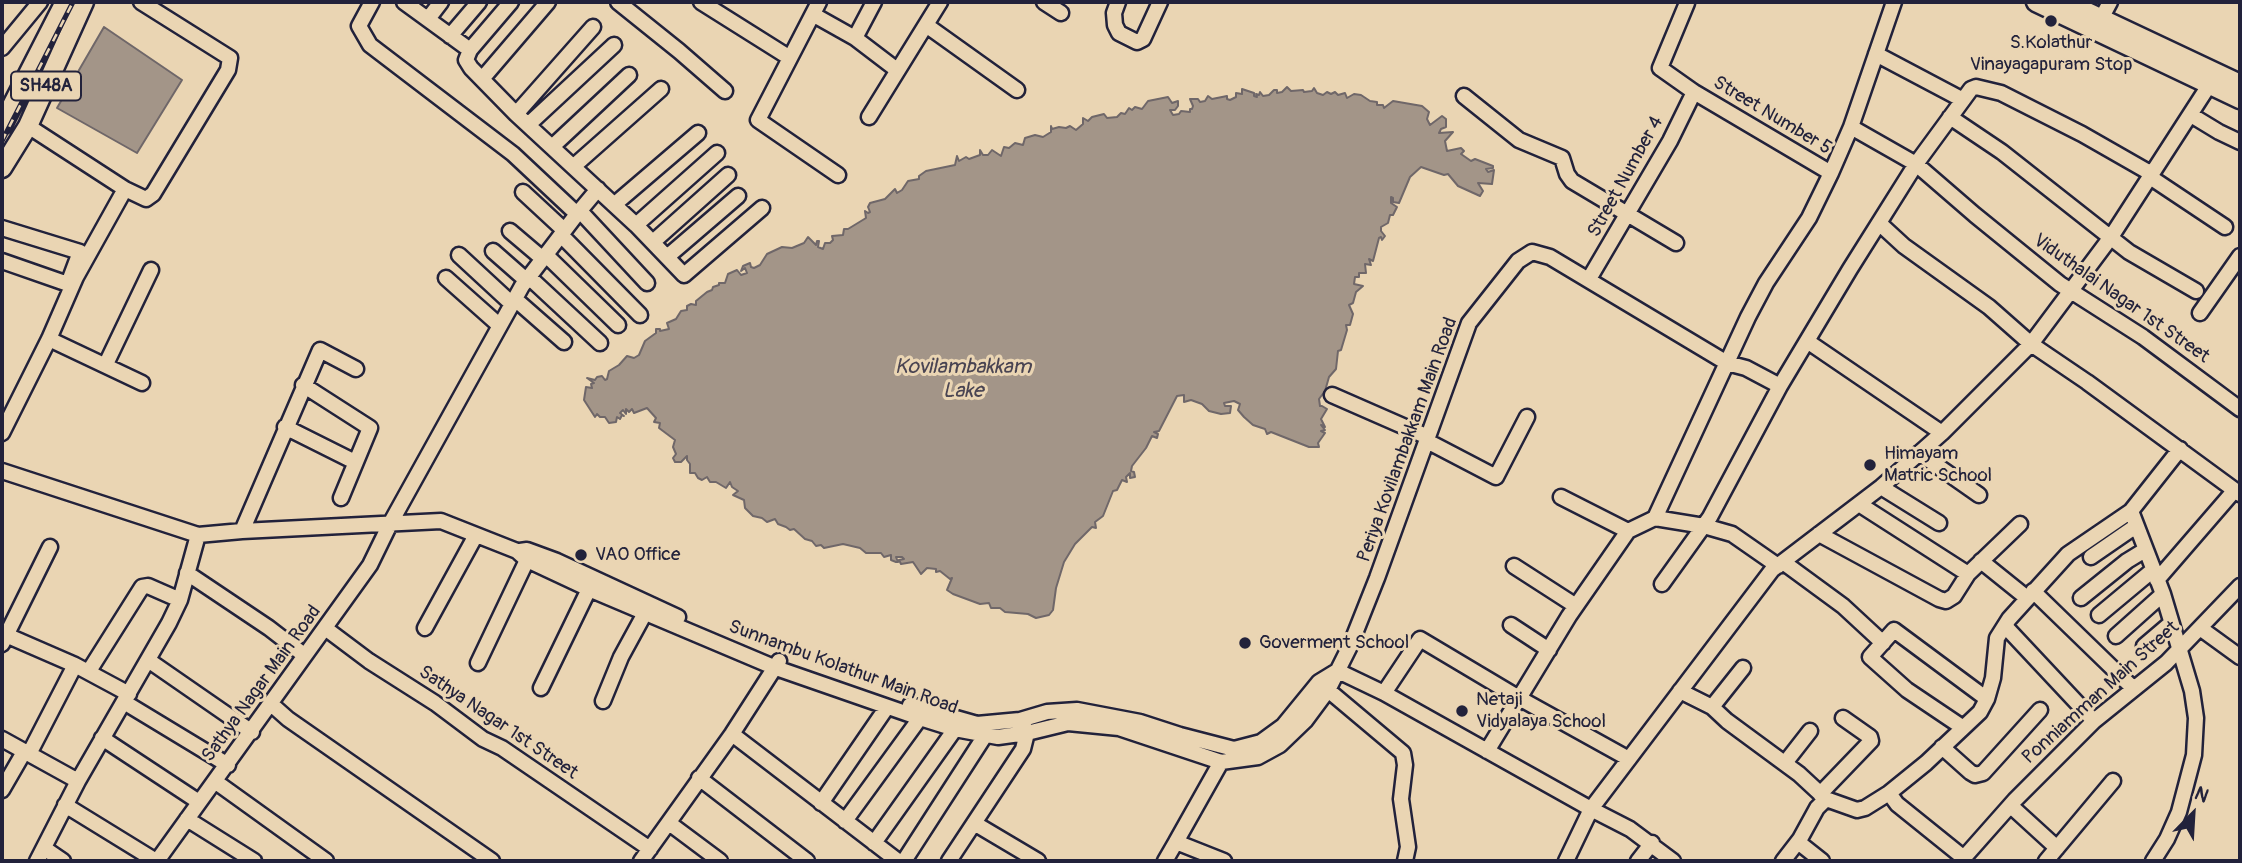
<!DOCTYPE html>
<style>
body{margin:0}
#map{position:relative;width:2242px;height:863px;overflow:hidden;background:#ead5b3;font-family:Pangolin,sans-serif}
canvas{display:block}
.frame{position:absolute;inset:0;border:4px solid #22223b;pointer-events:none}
.north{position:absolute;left:2158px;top:779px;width:70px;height:70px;-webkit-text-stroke:5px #ead5b3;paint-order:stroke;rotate:24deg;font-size:19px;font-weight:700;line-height:28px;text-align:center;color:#22223b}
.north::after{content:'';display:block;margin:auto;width:24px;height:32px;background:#22223b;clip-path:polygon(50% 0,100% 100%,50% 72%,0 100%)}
</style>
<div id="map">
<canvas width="2242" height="863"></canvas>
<div class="frame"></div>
<div class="north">N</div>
</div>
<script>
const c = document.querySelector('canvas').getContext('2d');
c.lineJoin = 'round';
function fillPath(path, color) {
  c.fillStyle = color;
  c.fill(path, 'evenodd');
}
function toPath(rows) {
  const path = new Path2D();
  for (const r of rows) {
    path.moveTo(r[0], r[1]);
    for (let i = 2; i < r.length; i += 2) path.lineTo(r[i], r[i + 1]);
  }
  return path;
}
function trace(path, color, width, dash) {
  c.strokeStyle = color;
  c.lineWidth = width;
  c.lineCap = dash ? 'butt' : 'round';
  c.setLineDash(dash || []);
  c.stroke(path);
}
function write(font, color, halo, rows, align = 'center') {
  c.font = font + ' Pangolin,sans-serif';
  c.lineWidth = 6;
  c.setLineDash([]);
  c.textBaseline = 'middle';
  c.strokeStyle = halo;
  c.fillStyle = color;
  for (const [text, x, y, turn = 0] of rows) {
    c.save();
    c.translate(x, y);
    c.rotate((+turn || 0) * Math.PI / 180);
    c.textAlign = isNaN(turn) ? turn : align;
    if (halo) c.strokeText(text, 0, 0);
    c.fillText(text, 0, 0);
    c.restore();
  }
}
const water = toPath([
 [104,27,182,80,137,153,57,108,104,27],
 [1287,87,1291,91,1303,90,1304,92,1312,91,1314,88,1317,93,1323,95,1327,92,1331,94,1335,92,1338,95,1345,93,1347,98,1354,94,1361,95,1370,101,1377,102,1377,105,1383,105,1384,108,1393,101,1422,106,1429,112,1427,119,1430,125,1442,116,1446,119,1446,127,1441,129,1439,133,1453,132,1445,141,1447,151,1461,148,1464,151,1461,154,1471,161,1475,159,1493,166,1493,168,1486,169,1488,172,1494,170,1492,184,1478,183,1483,191,1480,196,1458,186,1448,174,1444,175,1421,167,1410,177,1399,203,1393,202,1393,198,1391,197,1391,203,1397,207,1393,215,1390,215,1388,223,1381,227,1381,231,1385,236,1382,240,1381,237,1379,238,1373,261,1369,259,1371,265,1365,264,1366,273,1359,273,1359,277,1355,277,1354,284,1363,286,1356,292,1353,303,1349,305,1353,314,1350,325,1346,325,1347,330,1341,350,1338,351,1336,369,1329,377,1325,391,1319,399,1320,406,1322,406,1327,409,1321,419,1325,427,1321,425,1325,430,1321,431,1325,433,1318,443,1319,447,1309,447,1271,432,1267,434,1265,429,1253,425,1244,417,1238,410,1240,404,1234,401,1224,403,1225,406,1231,406,1230,413,1221,414,1209,411,1202,404,1191,400,1184,402,1184,395,1177,396,1159,431,1154,432,1158,434,1157,438,1152,436,1146,448,1132,466,1131,471,1134,472,1135,477,1130,478,1130,473,1126,477,1127,482,1122,480,1117,490,1113,491,1103,516,1095,522,1096,528,1092,527,1075,544,1064,562,1056,588,1053,610,1049,615,1036,618,1028,614,1005,612,1000,608,991,608,989,603,980,604,953,594,947,590,952,578,950,579,940,571,936,572,936,569,927,568,921,574,913,562,901,564,899,560,904,559,902,557,896,557,898,562,896,562,891,560,891,555,884,557,881,553,866,553,860,548,843,544,824,548,821,545,816,546,812,541,805,539,794,529,790,530,786,527,778,524,775,519,767,522,762,518,753,516,745,508,744,500,733,495,738,491,732,487,730,482,726,488,716,482,710,482,707,477,702,480,698,478,695,473,690,473,690,464,687,460,687,456,681,462,675,462,673,458,676,454,673,447,675,440,659,428,660,423,654,422,656,418,647,408,634,413,632,409,629,412,626,409,626,414,623,410,620,413,624,416,622,415,620,419,617,417,616,422,609,423,605,417,600,417,597,414,595,417,584,400,586,387,592,388,591,384,594,383,587,378,595,380,597,377,602,376,605,380,607,379,609,371,619,365,627,356,634,358,639,355,645,341,656,333,656,329,660,329,660,331,669,329,667,323,676,319,681,311,687,310,687,306,691,304,696,305,696,301,707,292,712,290,713,287,719,285,719,283,725,283,728,274,737,270,741,275,747,273,745,268,741,271,743,266,750,263,751,267,754,268,760,265,767,254,782,247,792,248,804,243,808,237,816,245,817,241,819,241,818,247,823,249,825,243,830,243,833,240,832,236,843,235,844,229,848,229,866,218,865,211,868,213,870,212,868,207,870,203,885,199,895,189,897,193,902,190,908,181,919,179,919,176,926,171,955,165,957,156,959,161,966,157,969,159,980,155,980,150,983,155,988,155,992,150,1001,156,1004,147,1009,148,1015,143,1023,145,1025,138,1035,135,1043,137,1051,132,1051,126,1052,129,1059,127,1066,128,1070,126,1076,130,1083,124,1083,118,1088,121,1092,117,1104,114,1107,118,1117,117,1121,113,1125,114,1129,108,1132,110,1135,107,1142,109,1148,101,1168,97,1172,103,1178,101,1178,106,1175,110,1170,110,1173,115,1179,114,1181,111,1190,112,1190,109,1192,109,1193,106,1190,99,1198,99,1200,102,1205,101,1208,96,1212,99,1227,96,1227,99,1230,100,1236,97,1236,93,1242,94,1242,89,1254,93,1254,96,1257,97,1256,94,1259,95,1260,92,1263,96,1269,95,1274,90,1277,90,1277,93,1282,92,1287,87]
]);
const minor = toPath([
 [404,2,470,50,466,60,471,68,516,114,636,225,684,275,762,208],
 [618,2,679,51,725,91],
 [701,2,790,58],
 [819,2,758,120,838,175],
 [1044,2,1061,13],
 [1118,2,1114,13,1115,25,1119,33,1137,42,1143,39,1160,2],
 [1687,3,1660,68,1694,92,1831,173],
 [814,15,855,38,897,70],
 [428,19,441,2],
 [2101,19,2110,2],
 [926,25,1017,90],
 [450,36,479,2],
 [855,38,874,2],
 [2,48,40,2],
 [470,50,511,2],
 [1876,54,1963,100],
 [482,79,548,2],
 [1464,96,1519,140,1562,158,1567,174,1572,181,1676,243],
 [516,114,593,27],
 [2191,115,2219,132,2240,142],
 [869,117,940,2],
 [1950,117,2002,152,2129,252,2196,291],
 [529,124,614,45],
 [28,126,125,189,146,199,153,194,228,70,230,58,141,2],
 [1851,127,1916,164,1975,215,2060,284,2143,337,2240,409],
 [553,146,629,75],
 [574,166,661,89],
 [2150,177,2225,227],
 [523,192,564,230],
 [615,204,698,133],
 [580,211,647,283],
 [577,214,598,189],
 [1879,223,1904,246,1989,307,2031,344,2111,237,2215,76],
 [636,225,717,153],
 [2,228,80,252,68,284,2,261],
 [510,231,543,259],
 [561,235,640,315],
 [653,242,728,175],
 [493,251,526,280],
 [459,255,512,304],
 [546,255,618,325],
 [667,257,738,196],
 [529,277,600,343],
 [446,278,500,326],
 [1589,279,1670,141,1694,92],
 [515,299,564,342],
 [2200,313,2240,256],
 [49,339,142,383],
 [1807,341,1942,433],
 [106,364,151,270],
 [303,385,370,428,341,498],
 [1332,395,1428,437],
 [285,427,355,462],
 [2,433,49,339,76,277,125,189],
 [1427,441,1496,477,1527,417],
 [1919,453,1979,495],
 [2,471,198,535,242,531,441,521,517,551,527,560,589,589,776,668,920,718,955,729,998,737,1027,733,1068,723,1119,728,1221,762,1258,757,1280,745,1305,721,1328,690,1350,646,1377,578,1469,323,1518,261,1532,252,1550,257,1727,363,1746,368,1780,386],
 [1881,487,1939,523],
 [1561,497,1628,531],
 [1859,504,1968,574,2020,524],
 [2131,511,2163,594,2192,691,2196,718,2194,755,2179,812,2167,839,2153,861],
 [1655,518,1748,317,1766,283,1809,218,1831,173,1851,127,1894,2],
 [242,531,320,350,356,369],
 [1819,534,1939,599,1946,601,1954,596,1968,574],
 [520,551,527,550,557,561,678,617],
 [2091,557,2136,526],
 [1981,561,2027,598],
 [1783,562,1843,606,1883,643],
 [1514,566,1576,606],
 [187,573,269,628,304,655],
 [2157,580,2234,491],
 [1662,584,1710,517,1780,386,1850,269,1916,164,1971,89,1976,87,2001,93,2082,134,2152,174],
 [2033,591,2134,689],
 [2081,598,2127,561,2145,550],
 [2099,615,2153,570],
 [1511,625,1549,650],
 [2005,626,2094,721],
 [325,628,369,661,435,703,483,739,502,748,650,849],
 [425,628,476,535],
 [2200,628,2240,657],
 [6,635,75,665],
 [2116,636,2163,594],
 [2,644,50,547],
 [2144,646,2171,623],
 [148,660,252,732],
 [478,663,527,560],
 [89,671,142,587,148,586,180,600],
 [1338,671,1384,693,1591,809,1772,570,1881,487,1942,433,2031,344,2087,382,2240,494],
 [541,688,589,589],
 [1328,690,1403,753,1405,765,1401,799,1408,847,1405,861],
 [1680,691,1712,707,1727,721,1799,774,1826,799],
 [1384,693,1420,639,1519,698,1629,759],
 [603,701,621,657,645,613],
 [124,702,228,765],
 [270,703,288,719,492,861],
 [910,705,977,724,1020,720,1047,712,1077,710,1140,722,1180,735,1234,749,1261,742,1283,726,1319,682,1337,671],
 [1712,707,1743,668],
 [1962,727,1907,690,1870,657,1894,630,1987,699],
 [732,734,898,861],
 [102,738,199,802],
 [2,739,78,781],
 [1942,747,1970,772,1975,775,1983,773,2040,710],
 [1487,751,1569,616,1628,531,1655,518,1704,526,1732,534,1778,566],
 [29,754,75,665,129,694],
 [1221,762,1176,842,1224,861],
 [1785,763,1810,731],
 [699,778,807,861],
 [216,782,326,861],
 [2,790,24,752],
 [1889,793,1897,804,1964,858],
 [1820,794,1871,741,1870,737,1843,718],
 [821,803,887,707],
 [65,805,156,861],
 [2011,806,2057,848],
 [187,819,254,861],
 [845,821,920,718],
 [669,823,720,861],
 [974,823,1038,861],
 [1798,842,1822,861],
 [874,843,955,729],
 [44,848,63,861],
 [37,861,78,781,169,623,180,600,198,535],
 [157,861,370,565,390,524,522,286,577,214,513,154,370,45,359,26,372,2],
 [641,861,732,734,779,661],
 [904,861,986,734],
 [949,861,1023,749,1027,733,1025,728],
 [1165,861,1176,842],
 [1566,861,1591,809,1630,829,1673,861],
 [1638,861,1652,843],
 [1783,861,1800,839,1817,808,1826,799,1857,810,1865,808,1889,793,1926,763,1980,712,1987,699,1993,678,1997,638,2009,619,2068,554,2131,511,2180,449],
 [1961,861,2015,800,2094,721,2166,663,2240,586],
 [2046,861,2113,781]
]);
const major = toPath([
 [2036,2,2240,99],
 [2066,2,2240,84],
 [2,125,65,2],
 [2,168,28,126,84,2]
]);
const rail = toPath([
 [2,141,73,2]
]);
const markers = [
 [2051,21,7,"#22223b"],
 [1870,465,7,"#22223b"],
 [581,555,7,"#22223b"],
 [1245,643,7,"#22223b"],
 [1462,711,7,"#22223b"]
];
const shields = [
 [46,86,70]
];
const shieldNames = [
 ["SH48A",46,86]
];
const poiNames = [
 ["S.Kolathur",2051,43,"center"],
 ["Vinayagapuram Stop",2051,65,"center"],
 ["Himayam",1884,454],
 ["Matric School",1884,476],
 ["VAO Office",595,555],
 ["Goverment School",1259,643],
 ["Netaji",1476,700],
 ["Vidyalaya School",1476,722]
];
const streetNames = [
 ["Street Number 5",1772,116,31],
 ["Street Number 4",1626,177,-61],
 ["Viduthalai Nagar 1st Street",2121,299,35],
 ["Periya Kovilambakkam Main Road",1408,440,-70],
 ["Sunnambu Kolathur Main Road",843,668,20],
 ["Sathya Nagar Main Road",262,684,-54],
 ["Ponniamman Main Street",2101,693,-42],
 ["Sathya Nagar 1st Street",498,723,34]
];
const waterNames = [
 ["Kovilambakkam",963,368],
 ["Lake",963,392]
];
fillPath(water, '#a39588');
trace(water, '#6f6769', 2);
trace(minor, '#22223b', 19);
trace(major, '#22223b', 23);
trace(minor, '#ead5b3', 14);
trace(major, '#ead5b3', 18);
trace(rail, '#22223b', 5);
trace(rail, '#ead5b3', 2.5, [8]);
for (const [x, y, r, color] of markers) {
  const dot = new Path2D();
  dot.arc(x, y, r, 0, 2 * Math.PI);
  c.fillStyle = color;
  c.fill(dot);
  trace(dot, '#ead5b3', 2.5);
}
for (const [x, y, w] of shields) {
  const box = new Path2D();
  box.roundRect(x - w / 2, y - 14.5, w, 29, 5);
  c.fillStyle = '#ead5b3';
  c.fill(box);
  trace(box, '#22223b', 2);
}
write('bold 18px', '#22223b', null, shieldNames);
write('19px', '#22223b', '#ead5b3', poiNames, 'left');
write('19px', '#22223b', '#ead5b3', streetNames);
write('italic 21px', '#494452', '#ead5b3', waterNames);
</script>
